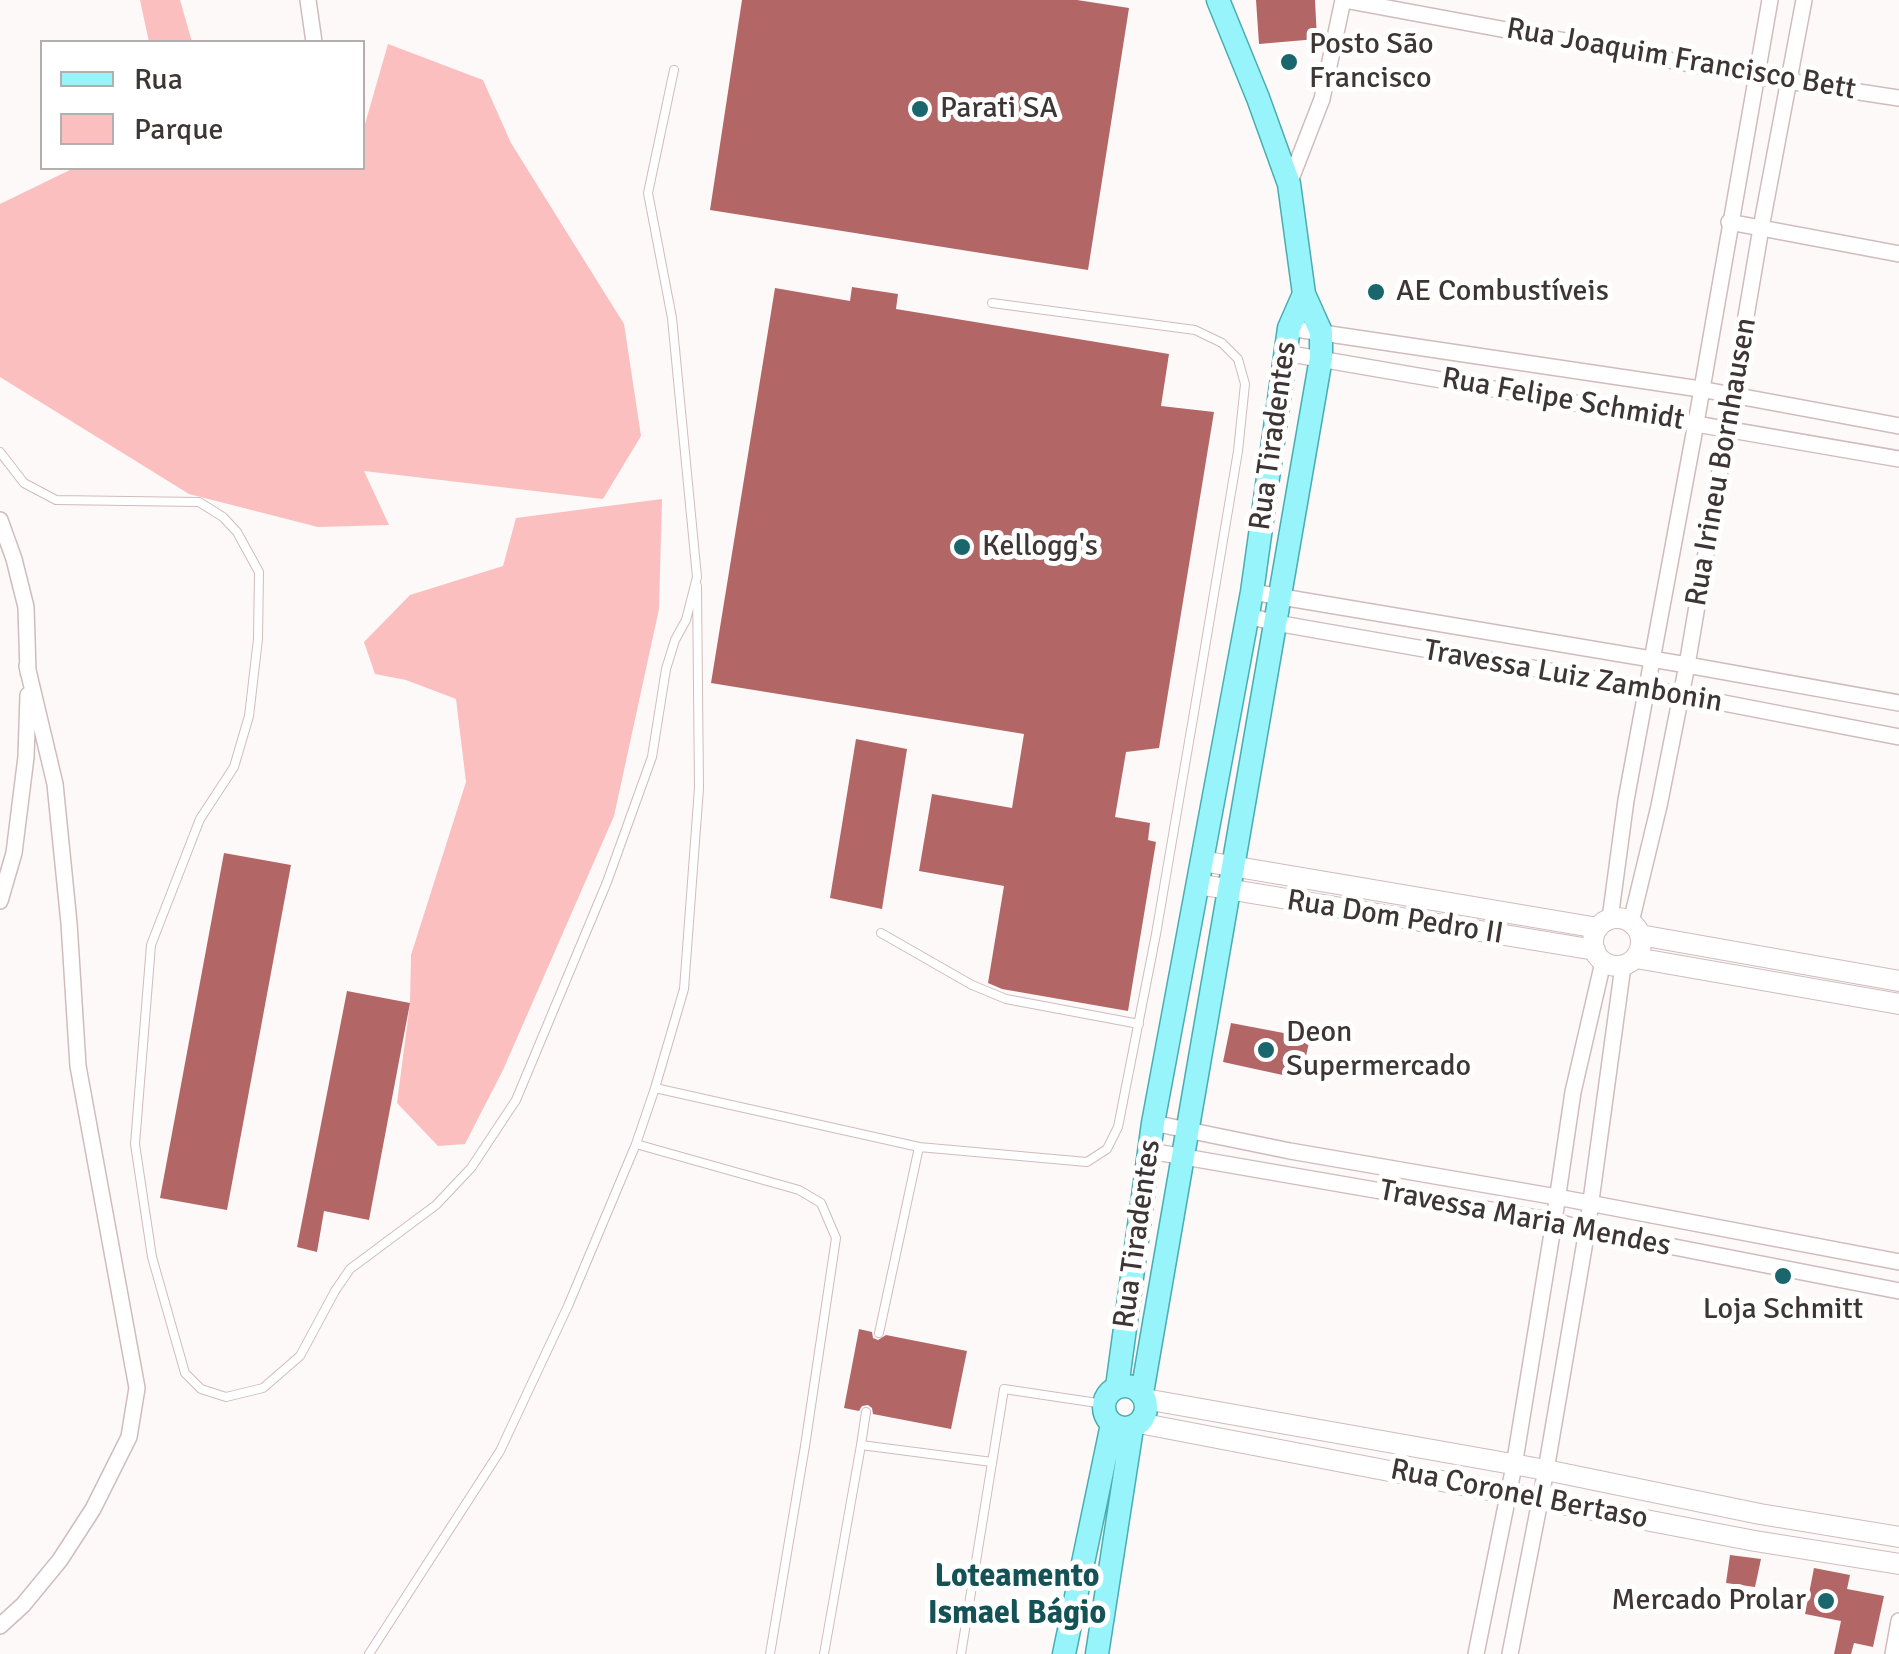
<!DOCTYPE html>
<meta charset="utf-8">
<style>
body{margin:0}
#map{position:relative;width:1899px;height:1654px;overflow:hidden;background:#fdf9f9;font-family:Signika,sans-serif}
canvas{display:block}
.legend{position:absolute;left:40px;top:40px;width:325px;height:130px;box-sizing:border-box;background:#fff;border:2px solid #b2afae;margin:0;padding:12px 18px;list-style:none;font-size:30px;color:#3e3635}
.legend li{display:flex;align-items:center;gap:20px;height:50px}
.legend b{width:50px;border:2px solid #b2afae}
</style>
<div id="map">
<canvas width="1899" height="1654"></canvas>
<ul class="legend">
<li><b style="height:12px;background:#96f4fa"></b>Rua</li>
<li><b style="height:28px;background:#fabfbe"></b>Parque</li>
</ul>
</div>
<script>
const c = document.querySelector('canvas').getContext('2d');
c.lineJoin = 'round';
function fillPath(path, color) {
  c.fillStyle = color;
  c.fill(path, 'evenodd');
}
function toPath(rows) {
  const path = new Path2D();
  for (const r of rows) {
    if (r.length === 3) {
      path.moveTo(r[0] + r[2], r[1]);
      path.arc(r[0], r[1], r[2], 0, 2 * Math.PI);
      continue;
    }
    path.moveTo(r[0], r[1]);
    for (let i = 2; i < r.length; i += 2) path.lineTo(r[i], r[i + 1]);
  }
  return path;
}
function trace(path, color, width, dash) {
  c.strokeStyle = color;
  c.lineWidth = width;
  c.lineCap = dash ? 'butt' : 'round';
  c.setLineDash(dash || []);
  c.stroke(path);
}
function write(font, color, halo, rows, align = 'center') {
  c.font = font + ' Signika,sans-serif';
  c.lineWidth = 10;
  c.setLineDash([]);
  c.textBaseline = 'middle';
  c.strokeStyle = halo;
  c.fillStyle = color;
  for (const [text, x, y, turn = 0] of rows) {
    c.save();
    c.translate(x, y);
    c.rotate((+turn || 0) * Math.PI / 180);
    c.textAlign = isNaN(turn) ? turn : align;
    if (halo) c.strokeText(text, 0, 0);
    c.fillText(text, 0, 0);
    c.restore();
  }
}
const green = toPath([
 [140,0,180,0,192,42,149,42],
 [388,44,483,80,511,143,624,324,641,436,603,499,364,471,389,525,318,527,189,494,0,377,0,204,74,168,362,168,363,131],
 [662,499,659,609,614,816,503,1070,465,1144,438,1146,397,1103,410,1003,411,955,466,782,456,699,406,680,375,674,364,642,410,595,503,566,516,518]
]);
const building = toPath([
 [742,0,1077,0,1129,8,1088,270,710,210],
 [1256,0,1315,0,1317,39,1259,44],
 [852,287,898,294,896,309,1169,354,1161,406,1214,412,1159,748,1126,752,1115,817,1150,823,1148,840,1156,842,1128,1011,1002,989,988,983,1004,886,919,871,932,794,1012,808,1024,734,711,683,775,288,850,301],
 [856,739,907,749,882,909,830,898],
 [224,853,291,865,227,1210,160,1198],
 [347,991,410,1003,369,1220,324,1211,317,1252,297,1247],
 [1231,1023,1310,1038,1301,1079,1223,1062],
 [859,1329,872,1332,873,1338,878,1340,886,1335,967,1351,951,1429,873,1414,872,1408,868,1405,862,1406,859,1411,844,1408],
 [1730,1555,1761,1559,1755,1587,1726,1583],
 [1814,1568,1850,1575,1847,1589,1884,1596,1873,1647,1854,1643,1851,1654,1834,1654,1841,1621,1805,1614]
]);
const lane = toPath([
 [0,452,24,483,56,500,199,502,223,517,237,532,259,572,258,639,249,716,234,767,200,819,151,945,135,1144,152,1257,185,1373,201,1389,226,1397,263,1388,300,1356,335,1291,350,1269,436,1205,471,1168,516,1100,607,882,652,757,666,669,675,640,686,620,697,577,672,318,648,193,674,70],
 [881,933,972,985,1006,999,1139,1024],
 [655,1088,919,1147,1087,1162,1107,1149,1118,1127,1156,934,1197,695,1238,451,1245,384,1238,359,1222,343,1195,330,992,303],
 [636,1144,655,1088,684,989,699,788,697,586],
 [879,1333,919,1147],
 [861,1445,866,1412],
 [369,1654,500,1451,568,1306,636,1144,799,1190,821,1203,836,1238,805,1446,770,1654],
 [824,1654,861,1445,992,1462],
 [961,1654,1004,1389,1104,1404]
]);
const street = toPath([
 [308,0,314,42],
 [1344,0,1755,76,1899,98],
 [1289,184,1322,99,1343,0],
 [1729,222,1899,254],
 [1289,328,1700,389,1899,426],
 [1285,353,1899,459],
 [0,520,14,559,26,607,28,672],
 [1252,592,1687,665,1899,703],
 [1248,616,1276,623,1646,688,1899,737],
 [0,901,14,853,26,757,28,695],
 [1610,919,1626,800,1696,423,1770,0],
 [1631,922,1659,806,1687,665,1761,228,1804,0],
 [1153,1123,1290,1151,1557,1197,1899,1262],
 [1150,1151,1554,1221,1587,1230,1899,1291],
 [0,1626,23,1605,60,1560,93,1509,129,1437,137,1388,78,1066,69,923,55,784,27,666],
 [1476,1654,1514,1466,1554,1221,1573,1092,1603,962],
 [1510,1654,1546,1470,1587,1230,1623,966],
 [1893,1654,1899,1621]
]);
const secondary = toPath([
 [1202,861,1598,928],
 [1197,884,1595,950],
 [1617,942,24],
 [1640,935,1899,981],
 [1636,958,1899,1004],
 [1145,1399,1546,1470,1760,1514,1899,1537],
 [1139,1423,1755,1541,1899,1564]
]);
const primary = toPath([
 [1125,1407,21],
 [1117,1387,1153,1123,1252,592,1289,328,1304,294],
 [1142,1393,1321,358,1321,332,1304,294,1289,184,1258,98,1218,0],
 [1064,1654,1112,1424],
 [1097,1654,1132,1428]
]);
const markers = [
 [1289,62,10,"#19676c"],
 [920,109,10,"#19676c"],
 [1376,292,10,"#19676c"],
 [962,547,10,"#19676c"],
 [1266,1050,10,"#19676c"],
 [1783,1276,10,"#19676c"],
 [1826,1601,10,"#19676c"]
];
const poiNames = [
 ["Posto São",1309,45],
 ["Francisco",1309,79],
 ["Parati SA",940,109],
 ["AE Combustíveis",1396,292],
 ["Kellogg's",982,547],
 ["Deon",1286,1033],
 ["Supermercado",1286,1067],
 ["Loja Schmitt",1783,1310,"center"],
 ["Mercado Prolar",1806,1601,"right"]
];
const streetNames = [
 ["Rua Joaquim Francisco Bett",1681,60,10],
 ["Rua Felipe Schmidt",1563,400,10],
 ["Rua Tiradentes",1274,436,-82],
 ["Rua Irineu Bornhausen",1722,462,-80],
 ["Travessa Luiz Zambonin",1573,677,10],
 ["Rua Dom Pedro II",1395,918,9],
 ["Travessa Maria Mendes",1525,1219,11],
 ["Rua Tiradentes",1138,1234,-82],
 ["Rua Coronel Bertaso",1519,1495,11]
];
const neighbourhoodNames = [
 ["Loteamento",1017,1578],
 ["Ismael Bágio",1017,1615]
];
fillPath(green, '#fabfbe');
fillPath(building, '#b36666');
trace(lane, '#d0bcbc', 10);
trace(street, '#d0bcbc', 18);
trace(secondary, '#d0bcbc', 22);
trace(primary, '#4aadb2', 25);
trace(lane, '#fff', 8);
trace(street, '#fff', 15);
trace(secondary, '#fff', 20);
trace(primary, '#96f4fa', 22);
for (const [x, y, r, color] of markers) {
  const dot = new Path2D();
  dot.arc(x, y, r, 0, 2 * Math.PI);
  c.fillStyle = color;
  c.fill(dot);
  trace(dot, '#fff', 4);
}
write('30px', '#3e3635', '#fff', poiNames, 'left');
write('30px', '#3e3635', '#fff', streetNames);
write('bold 32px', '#155256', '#fff', neighbourhoodNames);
</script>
